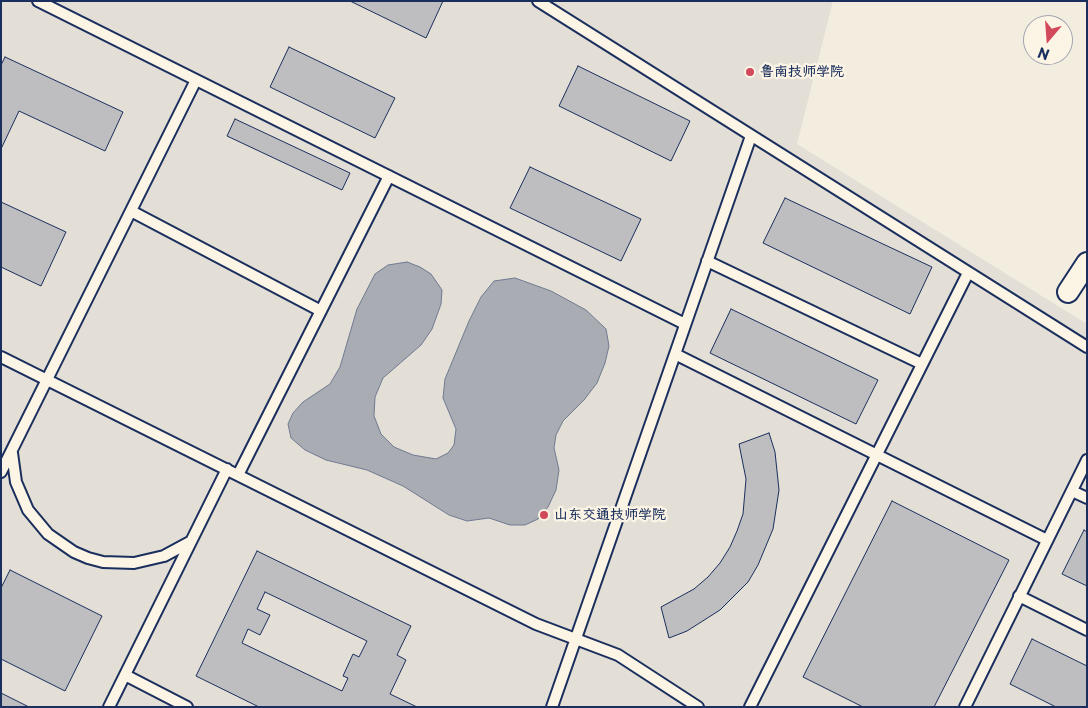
<!DOCTYPE html>
<meta charset="utf-8">
<style>
body{margin:0}
#map{position:relative;width:1088px;height:708px;overflow:hidden;background:#f3ede0;font-family:"Playpen Sans",sans-serif}
canvas{display:block}
.frame{position:absolute;inset:0;border:2px solid #1b2f5e;pointer-events:none}
.north{position:absolute;left:1023px;top:15px;width:50px;height:50px;box-sizing:border-box;background:#fcf5e5;border:1px solid #a2a6af;border-radius:50%;rotate:198deg;font-size:14px;font-weight:700;line-height:20px;text-align:center;color:#1b2f5e}
.north::after{content:'';display:block;margin:auto;width:18px;height:22px;background:#d1495b;clip-path:polygon(50% 0,100% 100%,50% 72%,0 100%)}
</style>
<div id="map">
<canvas width="1088" height="708"></canvas>
<div class="frame"></div>
<div class="north">N</div>
</div>
<script>
const c = document.querySelector('canvas').getContext('2d');
c.lineJoin = 'round';
function fillPath(path, color) {
  c.fillStyle = color;
  c.fill(path, 'evenodd');
}
function toPath(rows) {
  const path = new Path2D();
  for (const r of rows) {
    path.moveTo(r[0], r[1]);
    for (let i = 2; i < r.length; i += 2) path.lineTo(r[i], r[i + 1]);
  }
  return path;
}
function trace(path, color, width, dash) {
  c.strokeStyle = color;
  c.lineWidth = width;
  c.lineCap = dash ? 'butt' : 'round';
  c.setLineDash(dash || []);
  c.stroke(path);
}
function write(font, color, halo, rows, align = 'center') {
  c.font = font + ' "Playpen Sans","LXGW WenKai TC",sans-serif';
  c.lineWidth = 4.5;
  c.setLineDash([]);
  c.textBaseline = 'middle';
  c.strokeStyle = halo;
  c.fillStyle = color;
  for (const [text, x, y, turn = 0] of rows) {
    c.save();
    c.translate(x, y);
    c.rotate((+turn || 0) * Math.PI / 180);
    c.textAlign = isNaN(turn) ? turn : align;
    if (halo) c.strokeText(text, 0, 0);
    c.fillText(text, 0, 0);
    c.restore();
  }
}
const built = toPath([
 [1,1,833,1,797,144,1087,324,1087,707,1,707]
]);
const water = toPath([
 [407,262,420,267,431,274,442,290,441,304,432,329,421,345,383,378,375,397,374,416,381,434,394,447,413,455,436,459,448,453,454,445,456,429,443,398,445,379,469,321,481,297,494,281,515,278,551,291,586,310,606,329,609,346,605,363,597,383,584,400,563,421,556,435,554,448,559,470,556,490,548,507,538,519,525,525,510,525,489,518,467,521,449,515,403,486,367,470,326,460,305,450,291,438,288,424,293,413,303,402,330,384,340,367,357,309,375,274,388,265,407,262]
]);
const building = toPath([
 [350,1,443,1,426,38,350,1],
 [289,47,395,98,375,138,270,87,289,47],
 [5,57,123,112,105,151,19,111,1,149,1,65,5,57],
 [578,66,690,121,671,161,559,106,578,66],
 [235,119,350,173,342,190,227,136,235,119],
 [530,167,641,219,621,261,510,208,530,167],
 [785,198,932,267,910,314,763,243,785,198],
 [1,202,66,232,41,286,1,267,1,202],
 [731,309,878,380,856,424,710,353,731,309],
 [769,433,775,452,779,490,773,529,758,565,748,582,720,610,687,631,669,638,661,607,694,589,708,577,720,563,730,547,737,531,743,514,746,479,739,444,769,433],
 [892,501,1009,560,934,707,863,707,803,677,892,501],
 [1084,530,1087,532,1087,586,1062,574,1084,530],
 [257,551,411,626,397,655,406,660,390,694,417,707,259,707,196,676,257,551],
 [265,592,367,641,359,657,353,654,343,676,348,678,342,691,242,643,248,629,260,635,270,615,257,609,265,592],
 [10,570,102,616,65,691,1,659,1,588,10,570],
 [1032,639,1087,666,1087,707,1056,707,1010,684,1032,639],
 [1,693,29,707,1,707,1,693]
]);
const service = toPath([
 [38,1,685,324],
 [538,1,1087,347],
 [131,211,321,311],
 [707,261,922,364],
 [675,354,1047,540],
 [1,357,536,624,618,655,698,707],
 [12,453,16,482,28,510,48,534,74,552,88,558,103,562,134,563,164,556,190,542],
 [1,472,196,80],
 [238,475,389,176],
 [1072,491,1087,498],
 [1019,596,1087,630],
 [125,675,187,707],
 [109,707,227,469],
 [552,707,751,136],
 [750,707,968,273],
 [965,707,1087,460]
]);
const minor = toPath([
 [1068,292,1087,263]
]);
const markers = [
 [750,72,5,"#d1495b"],
 [544,515,5,"#d1495b"]
];
const poiNames = [
 ["鲁南技师学院",760,72],
 ["山东交通技师学院",554,515]
];
fillPath(built, '#e3dfd6');
fillPath(water, '#a9acb3');
trace(water, '#707a91', 1);
fillPath(building, '#bebec0');
trace(building, '#1b2f5e', 1);
trace(service, '#1b2f5e', 14);
trace(minor, '#1b2f5e', 24);
trace(service, '#fcf5e5', 10);
trace(minor, '#fcf5e5', 20);
for (const [x, y, r, color] of markers) {
  const dot = new Path2D();
  dot.arc(x, y, r, 0, 2 * Math.PI);
  c.fillStyle = color;
  c.fill(dot);
  trace(dot, '#fcf5e5', 2);
}
write('bold 14px', '#1b2f5e', '#fcf5e5', poiNames, 'left');
</script>
